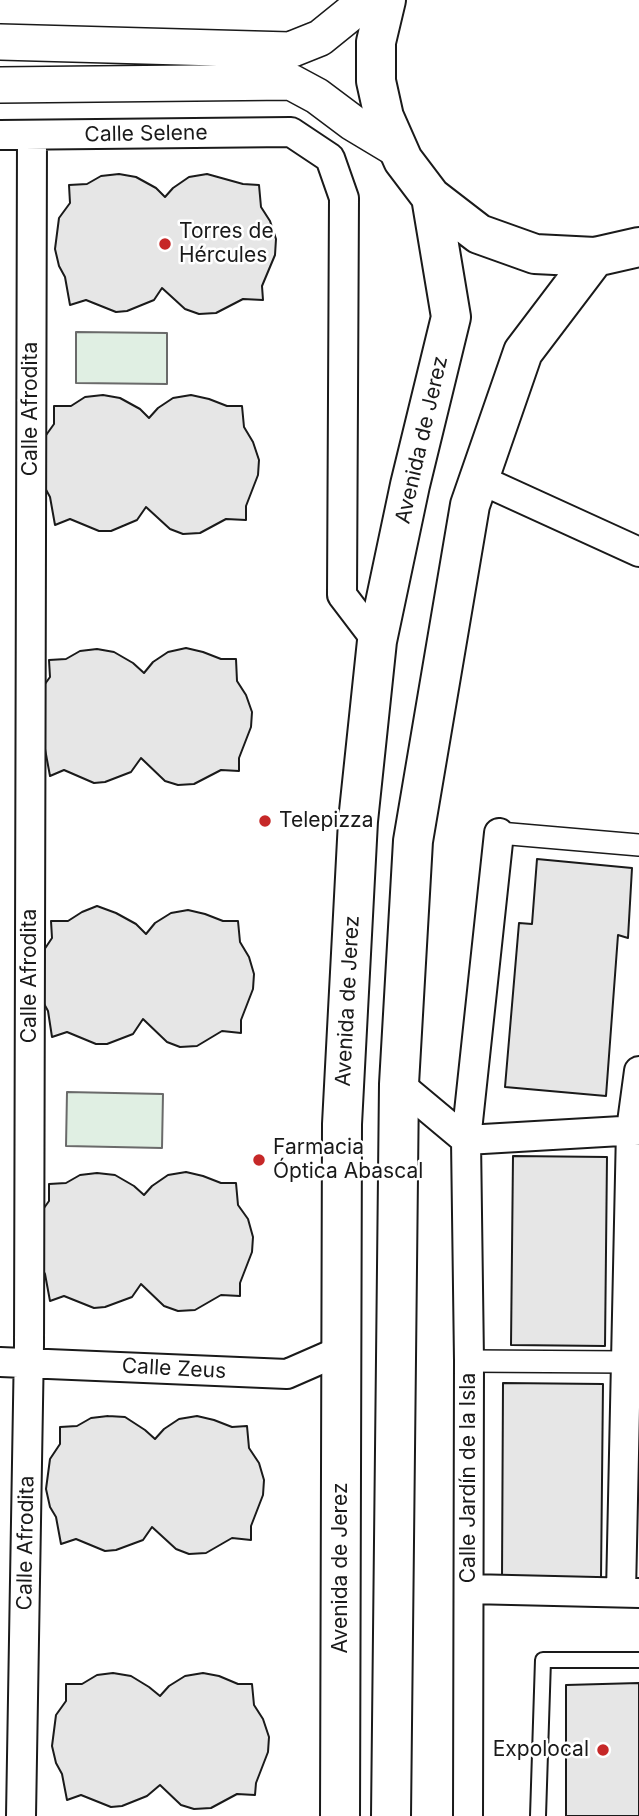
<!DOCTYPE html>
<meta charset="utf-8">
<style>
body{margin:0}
canvas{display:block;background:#fff}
</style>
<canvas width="639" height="1816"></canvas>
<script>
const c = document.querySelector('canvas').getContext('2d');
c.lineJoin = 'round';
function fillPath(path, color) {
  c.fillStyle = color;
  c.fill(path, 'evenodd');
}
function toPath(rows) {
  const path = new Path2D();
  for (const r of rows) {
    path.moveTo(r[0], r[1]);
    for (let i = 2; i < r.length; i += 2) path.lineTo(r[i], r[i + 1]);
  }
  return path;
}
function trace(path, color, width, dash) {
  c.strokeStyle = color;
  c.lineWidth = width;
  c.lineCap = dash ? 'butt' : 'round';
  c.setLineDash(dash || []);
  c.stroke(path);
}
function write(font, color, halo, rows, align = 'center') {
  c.font = font + ' Inter,sans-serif';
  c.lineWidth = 5;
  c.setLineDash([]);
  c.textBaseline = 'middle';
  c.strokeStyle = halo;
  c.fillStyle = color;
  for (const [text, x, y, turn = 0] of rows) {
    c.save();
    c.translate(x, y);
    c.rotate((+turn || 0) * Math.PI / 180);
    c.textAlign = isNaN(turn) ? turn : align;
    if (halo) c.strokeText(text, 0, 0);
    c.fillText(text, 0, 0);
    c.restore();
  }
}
const green = toPath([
 [76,332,167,333,167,384,76,383,76,332],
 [67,1092,163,1094,162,1148,66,1146,67,1092]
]);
const building = toPath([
 [119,174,136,177,156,188,165,197,173,188,189,177,207,174,243,184,259,185,261,207,270,221,276,239,275,255,262,286,263,300,243,299,216,313,199,314,185,309,162,288,154,300,127,311,116,312,86,300,70,305,65,277,59,266,55,249,59,218,70,203,69,185,87,184,101,176,119,174],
 [103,395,120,398,140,409,149,418,158,408,173,398,191,395,209,399,227,406,242,406,244,427,253,442,259,460,258,475,246,506,246,520,226,519,200,533,183,534,170,529,146,507,137,520,111,531,99,531,70,519,55,525,50,497,44,486,44,438,54,424,54,406,71,406,85,397,103,395],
 [186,648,203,652,221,659,236,659,237,681,246,695,252,712,251,727,239,758,239,771,221,770,194,784,178,785,165,781,141,758,131,772,105,782,94,783,64,770,50,776,45,749,40,739,40,691,50,677,49,660,66,659,80,651,97,649,114,652,133,663,144,673,153,662,168,652,186,648],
 [537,859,632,868,628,938,618,935,606,1096,505,1087,519,923,532,924,537,859],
 [97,906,116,913,136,924,146,934,155,923,171,913,188,910,205,914,223,921,238,921,240,942,249,957,254,974,253,989,241,1020,241,1033,222,1031,197,1046,180,1047,167,1042,143,1019,133,1034,107,1044,96,1044,67,1032,52,1037,48,1011,42,1000,42,953,52,938,51,921,68,921,82,912,97,906],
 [513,1156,607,1157,605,1346,511,1345,513,1156],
 [186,1172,203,1176,221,1183,236,1183,238,1205,248,1219,253,1237,252,1252,240,1283,240,1296,221,1295,195,1310,178,1311,164,1306,141,1284,132,1297,105,1307,94,1308,64,1296,50,1301,45,1274,39,1263,39,1215,49,1201,49,1184,66,1183,80,1175,97,1173,115,1175,134,1186,144,1195,152,1186,168,1175,186,1172],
 [503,1383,603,1384,601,1578,502,1577,503,1383],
 [108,1416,125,1417,145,1430,155,1439,164,1429,179,1419,197,1416,214,1420,232,1427,247,1426,249,1448,259,1463,264,1480,263,1495,251,1526,251,1540,232,1538,206,1553,189,1554,176,1549,152,1527,143,1540,116,1550,105,1551,76,1539,61,1544,56,1517,50,1507,46,1489,50,1459,60,1444,60,1427,77,1426,91,1418,108,1416],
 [113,1673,131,1676,149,1687,160,1696,169,1686,185,1676,203,1673,219,1676,238,1684,252,1684,254,1705,263,1719,269,1737,268,1752,256,1783,255,1795,237,1794,211,1808,194,1809,181,1805,160,1785,147,1796,122,1806,111,1807,81,1795,67,1800,62,1774,56,1763,52,1746,56,1715,66,1701,66,1684,82,1684,97,1675,113,1673],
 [639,1683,639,1816,566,1816,566,1685,639,1683]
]);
const service = toPath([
 [538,1816,543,1660,639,1660]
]);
const pedestrian = toPath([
 [499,833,639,845],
 [469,1361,626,1362]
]);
const minor = toPath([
 [0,135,291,132,330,158,344,198,342,595,377,641],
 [479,479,639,552],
 [499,833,466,1140,639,1130],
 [399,1084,466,1140,469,1361,468,1816],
 [0,1362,287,1374,342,1350],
 [469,1589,639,1593],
 [621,1592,631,1130,639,1071],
 [21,1816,29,1345,32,135]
]);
const tertiary = toPath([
 [0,42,290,50,320,38,367,0],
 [0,85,291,82,317,96,353,123,398,150]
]);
const primary = toPath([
 [386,0,376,42,376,81,384,117,403,160,431,197,479,234,535,254,595,257,639,247],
 [340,1816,342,1124,358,821,377,641,410,485,451,317,431,197],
 [391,1816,399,1084,413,841,470,505,523,352,595,257]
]);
const markers = [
 [165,244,7,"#c62828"],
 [265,821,7,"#c62828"],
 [259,1160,7,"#c62828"],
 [603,1750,7,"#c62828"]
];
const streetNames = [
 ["Calle Selene",146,134,-1],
 ["Calle Afrodita",31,409,-90],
 ["Avenida de Jerez",422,440,-77],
 ["Calle Afrodita",30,976,-90],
 ["Avenida de Jerez",348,1001,-87],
 ["Calle Zeus",174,1369,3],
 ["Calle Jardín de la Isla",469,1478,-90],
 ["Calle Afrodita",26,1543,-89],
 ["Avenida de Jerez",341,1568,-90]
];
const poiNames = [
 ["Torres de",179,232],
 ["Hércules",179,256],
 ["Telepizza",279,821],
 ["Farmacia",273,1148],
 ["Óptica Abascal",273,1172],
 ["Expolocal",589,1750,"right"]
];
fillPath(green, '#e0efe3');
trace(green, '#6a6a6a', 2);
fillPath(building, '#e6e6e6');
trace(building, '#1a1a1a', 2);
trace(service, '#1a1a1a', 18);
trace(pedestrian, '#1a1a1a', 24);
trace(minor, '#1a1a1a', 32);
trace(tertiary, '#1a1a1a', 38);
trace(primary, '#1a1a1a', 42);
trace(service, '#fff', 14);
trace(pedestrian, '#fff', 21);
trace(minor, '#fff', 28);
trace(tertiary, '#fff', 35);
trace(primary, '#fff', 38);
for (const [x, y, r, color] of markers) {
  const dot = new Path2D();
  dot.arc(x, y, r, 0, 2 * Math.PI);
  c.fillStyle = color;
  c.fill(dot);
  trace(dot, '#fff', 2.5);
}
write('21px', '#1a1a1a', '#fff', streetNames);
write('21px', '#1a1a1a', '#fff', poiNames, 'left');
</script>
